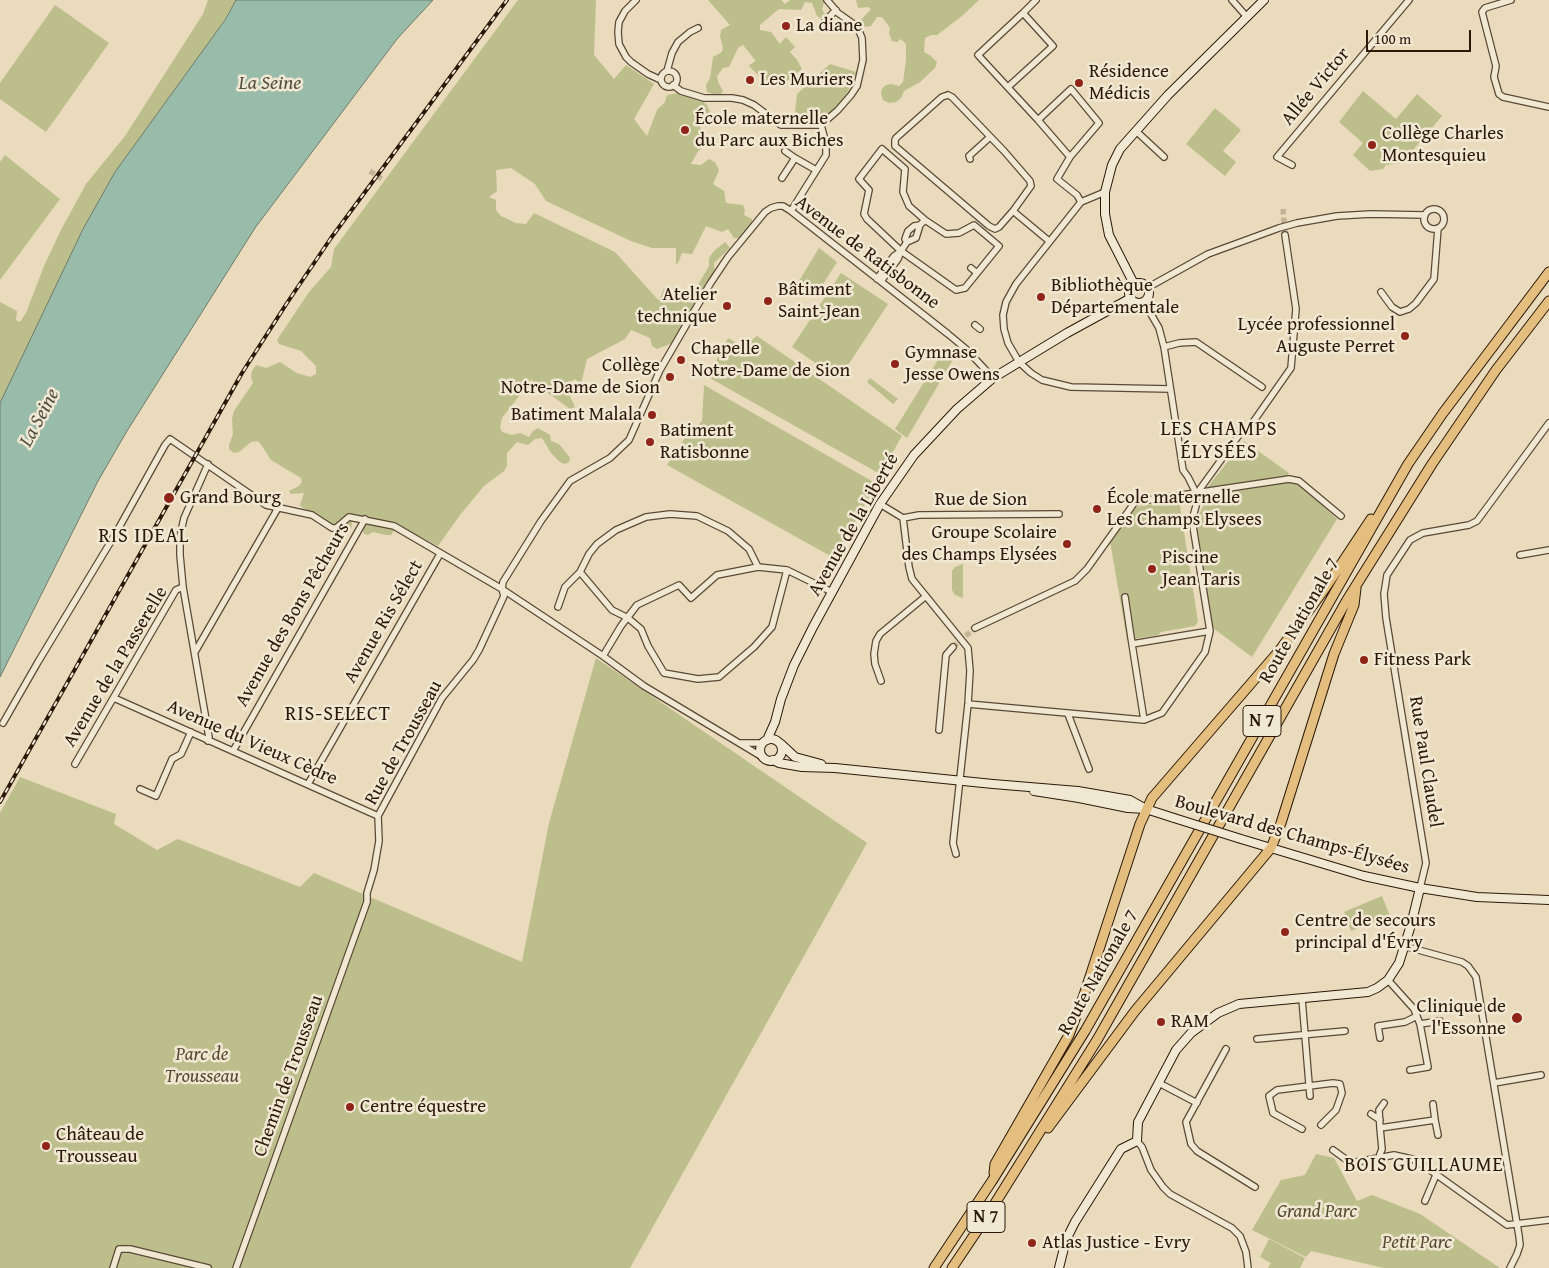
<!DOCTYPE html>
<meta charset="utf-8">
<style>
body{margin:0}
#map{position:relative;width:1549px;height:1268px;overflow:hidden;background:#e9dbbb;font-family:"Gentium Book Plus",serif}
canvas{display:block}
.scale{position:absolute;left:1366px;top:30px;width:105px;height:22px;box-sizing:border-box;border:2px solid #2b1809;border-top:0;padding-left:6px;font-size:15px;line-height:18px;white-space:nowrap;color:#2b1809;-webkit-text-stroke:4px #f1e8d3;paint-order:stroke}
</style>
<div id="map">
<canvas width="1549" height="1268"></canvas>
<div class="scale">100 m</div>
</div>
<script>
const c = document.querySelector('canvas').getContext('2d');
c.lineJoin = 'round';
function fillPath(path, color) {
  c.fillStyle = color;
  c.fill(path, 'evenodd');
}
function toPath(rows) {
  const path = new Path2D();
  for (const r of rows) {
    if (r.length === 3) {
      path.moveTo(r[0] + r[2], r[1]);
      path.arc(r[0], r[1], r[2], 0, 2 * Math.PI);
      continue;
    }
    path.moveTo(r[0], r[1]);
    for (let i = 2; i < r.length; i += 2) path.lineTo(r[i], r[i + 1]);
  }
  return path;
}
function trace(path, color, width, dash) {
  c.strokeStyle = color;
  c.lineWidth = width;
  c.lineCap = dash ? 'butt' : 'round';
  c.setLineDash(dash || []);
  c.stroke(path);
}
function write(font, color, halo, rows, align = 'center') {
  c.font = font + ' "Gentium Book Plus",serif';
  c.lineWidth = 5;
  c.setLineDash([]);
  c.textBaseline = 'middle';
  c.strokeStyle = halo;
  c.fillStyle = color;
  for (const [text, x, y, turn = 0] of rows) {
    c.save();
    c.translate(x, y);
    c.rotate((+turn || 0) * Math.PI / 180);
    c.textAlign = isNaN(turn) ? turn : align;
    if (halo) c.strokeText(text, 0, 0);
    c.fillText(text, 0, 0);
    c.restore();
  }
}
const green = toPath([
 [208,0,236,0,0,403,0,302,17,311,16,320,20,322,26,313,44,266,61,230,86,184,125,136,203,14],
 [518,0,596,0,594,55,614,79,626,65,654,84,634,119,647,136,657,110,665,102,667,95,684,92,699,98,707,105,710,112,709,123,703,121,700,128,707,137,707,141,697,153,691,164,701,165,709,159,715,162,719,170,713,184,724,191,726,203,743,205,745,210,744,215,752,219,752,224,750,230,739,238,734,238,728,229,722,232,706,226,692,254,682,253,678,263,676,264,676,248,652,248,631,241,546,201,535,184,511,168,496,170,497,191,489,197,496,200,496,210,501,216,516,223,526,224,534,213,615,252,659,301,664,288,675,293,692,295,709,266,709,258,714,251,725,242,730,248,714,263,715,274,675,342,657,349,652,346,650,338,631,330,625,339,587,359,581,384,575,379,570,382,570,388,568,392,575,407,570,409,533,382,532,379,502,418,500,427,502,432,512,435,520,433,529,437,533,431,538,428,550,435,551,441,559,444,568,455,570,458,569,462,565,464,560,462,551,453,542,438,535,439,528,445,517,442,507,453,507,466,504,471,484,486,460,515,438,546,398,525,391,535,386,535,373,532,368,535,364,534,359,518,353,518,351,529,347,531,318,518,302,507,300,505,304,493,291,494,289,491,299,486,302,482,301,478,271,460,260,443,257,441,251,442,239,452,234,453,229,449,229,445,233,434,232,419,234,411,253,383,251,377,252,371,256,365,266,368,280,362,297,373,310,377,316,374,316,366,301,351,279,344,277,340,309,292,331,267,334,249],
 [708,0,781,0,785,4,790,0,823,0,824,2,822,9,826,16,820,18,817,16,812,3,805,2,801,10,779,9,760,25,760,30,771,32,780,44,786,37,795,47,790,52,797,60,802,69,789,80,770,87,751,68,749,65,756,61,743,45,738,48,729,67,723,68,717,76,718,82,723,91,720,95,713,94,707,92,706,85,710,78,713,57,722,52,723,47,720,36,721,30,730,25],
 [856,0,979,0,962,16,937,35,931,35,925,38,924,52,931,56,937,62,935,68,920,82,904,91,901,98,896,102,889,103,883,100,881,94,882,89,886,85,891,84,899,86,903,82,906,60,906,44,901,39,897,42,892,41,889,33,890,28,882,17,877,17,871,26,866,27,861,24,860,21,871,9,868,7,858,8],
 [55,5,109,43,46,132,0,99,0,83],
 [830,64,856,72,845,99,825,117,794,122,797,94],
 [1363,91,1396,119,1417,94,1442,116,1402,163,1386,165,1383,169,1370,171,1353,155,1363,143,1339,122],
 [1215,108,1241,130,1223,151,1236,162,1225,176,1186,144],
 [5,155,60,199,0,280,0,162],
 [819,248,837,262,815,297,796,286],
 [841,273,888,304,839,379,792,347],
 [757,336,902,436,880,474,708,377,728,338,745,348,748,343],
 [946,347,957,353,907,438,895,429],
 [870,378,898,399,893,404,867,382],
 [704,385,877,484,834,558,667,465,685,438,702,421],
 [1244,441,1289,473,1287,477,1206,489],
 [1282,482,1293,482,1304,488,1337,519,1252,657,1213,628,1196,520,1203,507,1202,496],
 [1179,499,1198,622,1195,626,1161,632,1158,635,1127,640,1110,541,1132,511,1137,507],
 [963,564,963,598,955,595,952,590,952,571,955,567],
 [596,658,867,843,630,1268,0,1268,0,813,20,777,116,814,114,824,157,850,178,839,300,887,314,873,522,962,549,823],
 [1382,896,1390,916,1351,931,1344,912],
 [1316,1154,1334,1158,1357,1201,1372,1195,1420,1214,1500,1268,1384,1268,1311,1251,1306,1257,1252,1230,1281,1180,1305,1175],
 [1269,1239,1305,1258,1300,1268,1268,1268,1271,1263,1260,1257]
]);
const water = toPath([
 [236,0,433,0,397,39,255,228,127,431,98,481,0,677,0,403,83,229,115,172,225,20,236,0]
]);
const streetTunnel = toPath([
 [370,171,382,179],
 [1283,209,1285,235],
 [953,647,975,628]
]);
const street = toPath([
 [636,0,625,11,619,22,618,32,619,44,626,57,631,62,648,74,661,80],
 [1232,0,1247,17],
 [1511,0,1485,8,1482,12,1496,66,1494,77,1499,94,1503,97,1549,107],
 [1023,13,1036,0],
 [825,21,836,10],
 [667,71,672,53,678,42,690,32,698,28],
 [669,79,8],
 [673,85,681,91,704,98,732,98,743,100,754,105,781,125,821,125,838,110,851,95,857,86,863,60,862,38,859,31,855,25,838,13,827,0],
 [1008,87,1053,46,1023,13,978,55,1038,120],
 [948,95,952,97,1004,151,1030,181,1031,186,1013,211,999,227,995,229,989,226,895,146,895,140,896,138,942,97,948,95],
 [1136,131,1164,157],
 [882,149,905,169,903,192,909,206,925,220,946,234,959,233,974,225,999,246,965,288,956,290,901,251,867,219,864,214,869,190,859,179,882,149],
 [785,151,795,158],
 [1070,157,1038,120,1071,89,1099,123,1070,157,1057,179,1077,195,1081,202],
 [970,159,969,156,990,137],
 [1292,165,1277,157,1409,0],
 [782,178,795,158,816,170],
 [1105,192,1081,202,1016,284,1006,302,1003,315,1004,329,1008,343,1019,362,1031,373,1042,380,1071,387,1170,389],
 [1434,219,10],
 [791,211,826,155,826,144,821,125],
 [1013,211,1049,241],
 [907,242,905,239,908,231,914,226,920,225],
 [971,268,977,273],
 [877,279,894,256,901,251,907,242,916,238,920,225,925,220],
 [881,281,898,259,901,251],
 [1147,288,1208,254,1279,228,1297,223,1337,216,1371,214,1425,215],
 [1381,292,1392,307,1400,312,1409,309,1416,303,1434,279,1438,228],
 [975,325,980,329],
 [1164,347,1179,343,1196,342,1262,387],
 [1251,425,1291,368,1296,309,1285,235],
 [208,464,184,518,180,536,180,555,183,587,209,737,208,741],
 [1200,489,1242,431],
 [880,504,903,518,909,567,912,579,968,648,970,671,968,704,953,843,956,854],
 [903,518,919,515,1059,514],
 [1520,555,1549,550],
 [758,567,749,549,728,531,697,516,670,514,646,517,616,530,597,544,589,554,580,572,612,610,628,618,641,629,648,646,664,673,698,679,719,677,754,647,772,627,787,570],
 [1125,597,1132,644],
 [558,607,565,587,580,572],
 [975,628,1075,581,1087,569,1135,502,1289,479,1299,481,1341,516],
 [195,652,278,508],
 [603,656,621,626,637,605,679,585,691,598,717,575,758,567,787,570,832,592],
 [881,681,875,664,874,654,876,641,880,634,926,596],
 [114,698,378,816],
 [968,704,1144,720,1162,713,1205,652,1210,631,1192,520,1196,506,1196,493,1188,477,1183,470,1164,347,1159,328,1144,302],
 [1068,714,1089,769],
 [1144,720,1132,644,1210,631],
 [3,723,38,662,116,533,165,445,170,439,266,505,312,515,332,528,336,528,349,517,394,526,502,589,603,656,644,686,764,758],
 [939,730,946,655,953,647],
 [741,743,763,743],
 [233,751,365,519],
 [75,764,176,590,183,587],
 [308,784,440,554],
 [140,789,156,796,172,759,181,754,191,732],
 [1420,888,1426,863,1386,618,1384,594,1387,575,1410,540,1423,533,1469,525,1477,521,1549,423],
 [1404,946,1462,962,1468,966,1476,977,1519,1236,1520,1245,1517,1254,1510,1268],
 [1388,980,1414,1009,1420,1024,1428,1067,1410,1070],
 [1302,999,1310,1096],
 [1420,1024,1440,1021],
 [1380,1038,1378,1026,1405,1022,1417,1016],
 [1257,1039,1345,1031],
 [1226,1049,1186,1122,1191,1144,1197,1151,1255,1187],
 [1159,1083,1197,1103],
 [1494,1083,1541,1075],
 [1384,1103,1379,1110,1380,1128,1435,1120,1438,1135],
 [1433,1104,1435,1120],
 [1371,1114,1380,1120],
 [1302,1129,1273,1113,1269,1096,1277,1090,1333,1083,1340,1084,1342,1093,1336,1110,1321,1125],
 [1137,1141,1142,1147,1151,1170,1163,1187,1170,1194,1232,1228,1240,1236,1246,1252,1248,1268],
 [1333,1150,1351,1163,1394,1155,1416,1160,1507,1225,1549,1220],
 [1379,1157,1382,1149,1380,1128],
 [1425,1201,1436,1175],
 [113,1268,119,1249,130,1249,208,1268],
 [236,1268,367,902,367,893,374,870,379,841,378,816,385,803,442,698,473,660,479,650,504,596,502,589,503,582,541,521,570,481,610,458,629,440,660,370,710,284,728,257,765,212,771,208,778,206,783,206,791,211,948,334,966,349,993,378]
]);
const secondary = toPath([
 [1139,293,10],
 [1134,284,1109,235,1105,214,1105,192,1112,165,1120,149,1168,95,1264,0],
 [771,750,11],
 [767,740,775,722,781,699,794,665,813,627,880,504,914,455,957,409,993,378,1067,333,1131,298],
 [781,744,795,757,821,764],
 [773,760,779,763,802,767,835,768,993,784,1078,791,1130,800,1146,809],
 [1034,791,1079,798,1128,808,1146,809,1174,818],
 [1241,839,1364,876,1420,888,1477,897,1549,900],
 [1059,1268,1066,1240,1075,1222,1121,1149,1137,1141,1138,1122,1176,1050,1191,1033,1218,1013,1239,1004,1368,992,1377,988,1388,980,1399,963,1411,925,1420,888]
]);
const primary = toPath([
 [1048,1128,1135,1011,1271,848,1281,823,1334,654,1354,605,1356,588],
 [994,1173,995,1164,1069,1035,1084,995,1140,824,1152,798,1279,651,1326,587,1371,519],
 [934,1268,992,1181,1085,1031,1408,464,1443,413,1549,272],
 [952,1268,989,1213,1097,1040,1347,600,1432,464,1496,370,1549,301]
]);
const rail = toPath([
 [0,802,242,373,287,303,331,238,507,0]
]);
const secondaryBridge = toPath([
 [1174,818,1241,839]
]);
const markers = [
 [786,26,5,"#8f2418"],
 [750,80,5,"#8f2418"],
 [1079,83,5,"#8f2418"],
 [685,130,5,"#8f2418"],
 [1372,145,5,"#8f2418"],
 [1041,297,5,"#8f2418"],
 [768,301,5,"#8f2418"],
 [727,306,5,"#8f2418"],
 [1405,336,5,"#8f2418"],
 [681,360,5,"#8f2418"],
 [895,364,5,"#8f2418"],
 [670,377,5,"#8f2418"],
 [652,415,5,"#8f2418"],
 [650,442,5,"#8f2418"],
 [169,498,6,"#8f2418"],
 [1097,509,5,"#8f2418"],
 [1067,544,5,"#8f2418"],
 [1152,569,5,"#8f2418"],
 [1364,660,5,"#8f2418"],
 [1285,932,5,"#8f2418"],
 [1517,1018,6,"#8f2418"],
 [1161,1022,5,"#8f2418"],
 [350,1107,5,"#8f2418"],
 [46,1146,5,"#8f2418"],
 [1032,1243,5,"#8f2418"]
];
const shields = [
 [1262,721,38],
 [986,1217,38]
];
const shieldNames = [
 ["N 7",1262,721],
 ["N 7",986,1217]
];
const poiNames = [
 ["La diane",796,26],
 ["Résidence",1089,72],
 ["Médicis",1089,94],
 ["Les Muriers",760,80],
 ["École maternelle",695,119],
 ["du Parc aux Biches",695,141],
 ["Collège Charles",1382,134],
 ["Montesquieu",1382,156],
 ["Bibliothèque",1051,286],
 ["Départementale",1051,308],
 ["Bâtiment",778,290],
 ["Saint-Jean",778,312],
 ["Atelier",717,295,"right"],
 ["technique",717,317,"right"],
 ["Lycée professionnel",1395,325,"right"],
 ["Auguste Perret",1395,347,"right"],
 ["Chapelle",691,349],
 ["Notre-Dame de Sion",691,371],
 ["Gymnase",905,353],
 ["Jesse Owens",905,375],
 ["Collège",660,366,"right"],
 ["Notre-Dame de Sion",660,388,"right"],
 ["Batiment Malala",642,415,"right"],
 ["Batiment",660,431],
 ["Ratisbonne",660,453],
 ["Grand Bourg",180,498],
 ["École maternelle",1107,498],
 ["Les Champs Elysees",1107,520],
 ["Groupe Scolaire",1057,533,"right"],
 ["des Champs Elysées",1057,555,"right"],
 ["Piscine",1162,558],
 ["Jean Taris",1162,580],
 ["Fitness Park",1374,660],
 ["Centre de secours",1295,921],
 ["principal d'Évry",1295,943],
 ["Clinique de",1506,1007,"right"],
 ["l'Essonne",1506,1029,"right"],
 ["RAM",1171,1022],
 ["Centre équestre",360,1107],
 ["Château de",56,1135],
 ["Trousseau",56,1157],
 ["Atlas Justice - Evry",1042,1243]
];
const streetNames = [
 ["Allée Victor",1316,87,-50],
 ["Avenue de Ratisbonne",867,253,37],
 ["Rue de Sion",981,500],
 ["Avenue de la Liberté",854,525,-60],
 ["Avenue des Bons Pêcheurs",293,615,-60],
 ["Route Nationale 7",1300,621,-60],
 ["Avenue Ris Sélect",384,622,-60],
 ["Avenue de la Passerelle",116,667,-59],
 ["Avenue du Vieux Cèdre",252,743,24],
 ["Rue de Trousseau",404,743,-61],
 ["Rue Paul Claudel",1425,762,81],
 ["Boulevard des Champs-Élysées",1292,835,16],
 ["Route Nationale 7",1099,973,-60],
 ["Chemin de Trousseau",289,1076,-70]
];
const parkNames = [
 ["Parc de",202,1055],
 ["Trousseau",202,1077],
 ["Grand Parc",1317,1212],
 ["Petit Parc",1417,1243]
];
const waterNames = [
 ["La Seine",270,84],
 ["La Seine",40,418,-62]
];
const neighbourhoodNames = [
 ["LES CHAMPS",1219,430],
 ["ÉLYSÉES",1219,453],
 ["RIS IDEAL",144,537],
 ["RIS-SELECT",338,715],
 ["BOIS GUILLAUME",1424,1166]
];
fillPath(green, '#bcbe8c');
fillPath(water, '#99bcaa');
trace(water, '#6d7a6a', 1);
trace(streetTunnel, '#c3b497', 5.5, [5.5, 3]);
trace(street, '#5a4936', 8);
trace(secondary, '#2b1809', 10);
trace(primary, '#2b1809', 11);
trace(street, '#f1e8d3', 5.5);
trace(secondary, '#f1e8d3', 8);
trace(primary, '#e4be7e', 9);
trace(rail, '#2b1809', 4);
trace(rail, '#f1e8d3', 2, [5.5]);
trace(secondaryBridge, '#2b1809', 10, []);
trace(secondaryBridge, '#f1e8d3', 8);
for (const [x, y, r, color] of markers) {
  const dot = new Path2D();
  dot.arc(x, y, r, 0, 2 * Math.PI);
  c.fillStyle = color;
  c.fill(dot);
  trace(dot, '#f1e8d3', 2);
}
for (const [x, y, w] of shields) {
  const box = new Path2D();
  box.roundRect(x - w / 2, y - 15.5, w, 31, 4);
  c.fillStyle = '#f1e8d3';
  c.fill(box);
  trace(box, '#2b1809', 1);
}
write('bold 18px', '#2b1809', null, shieldNames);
write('19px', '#2b1809', '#f1e8d3', poiNames, 'left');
write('19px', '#2b1809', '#f1e8d3', streetNames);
write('italic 19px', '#564a30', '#f1e8d3', parkNames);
write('italic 20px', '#525141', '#f1e8d3', waterNames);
c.letterSpacing = '1px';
write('20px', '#2b1809', '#f1e8d3', neighbourhoodNames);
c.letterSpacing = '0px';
</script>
